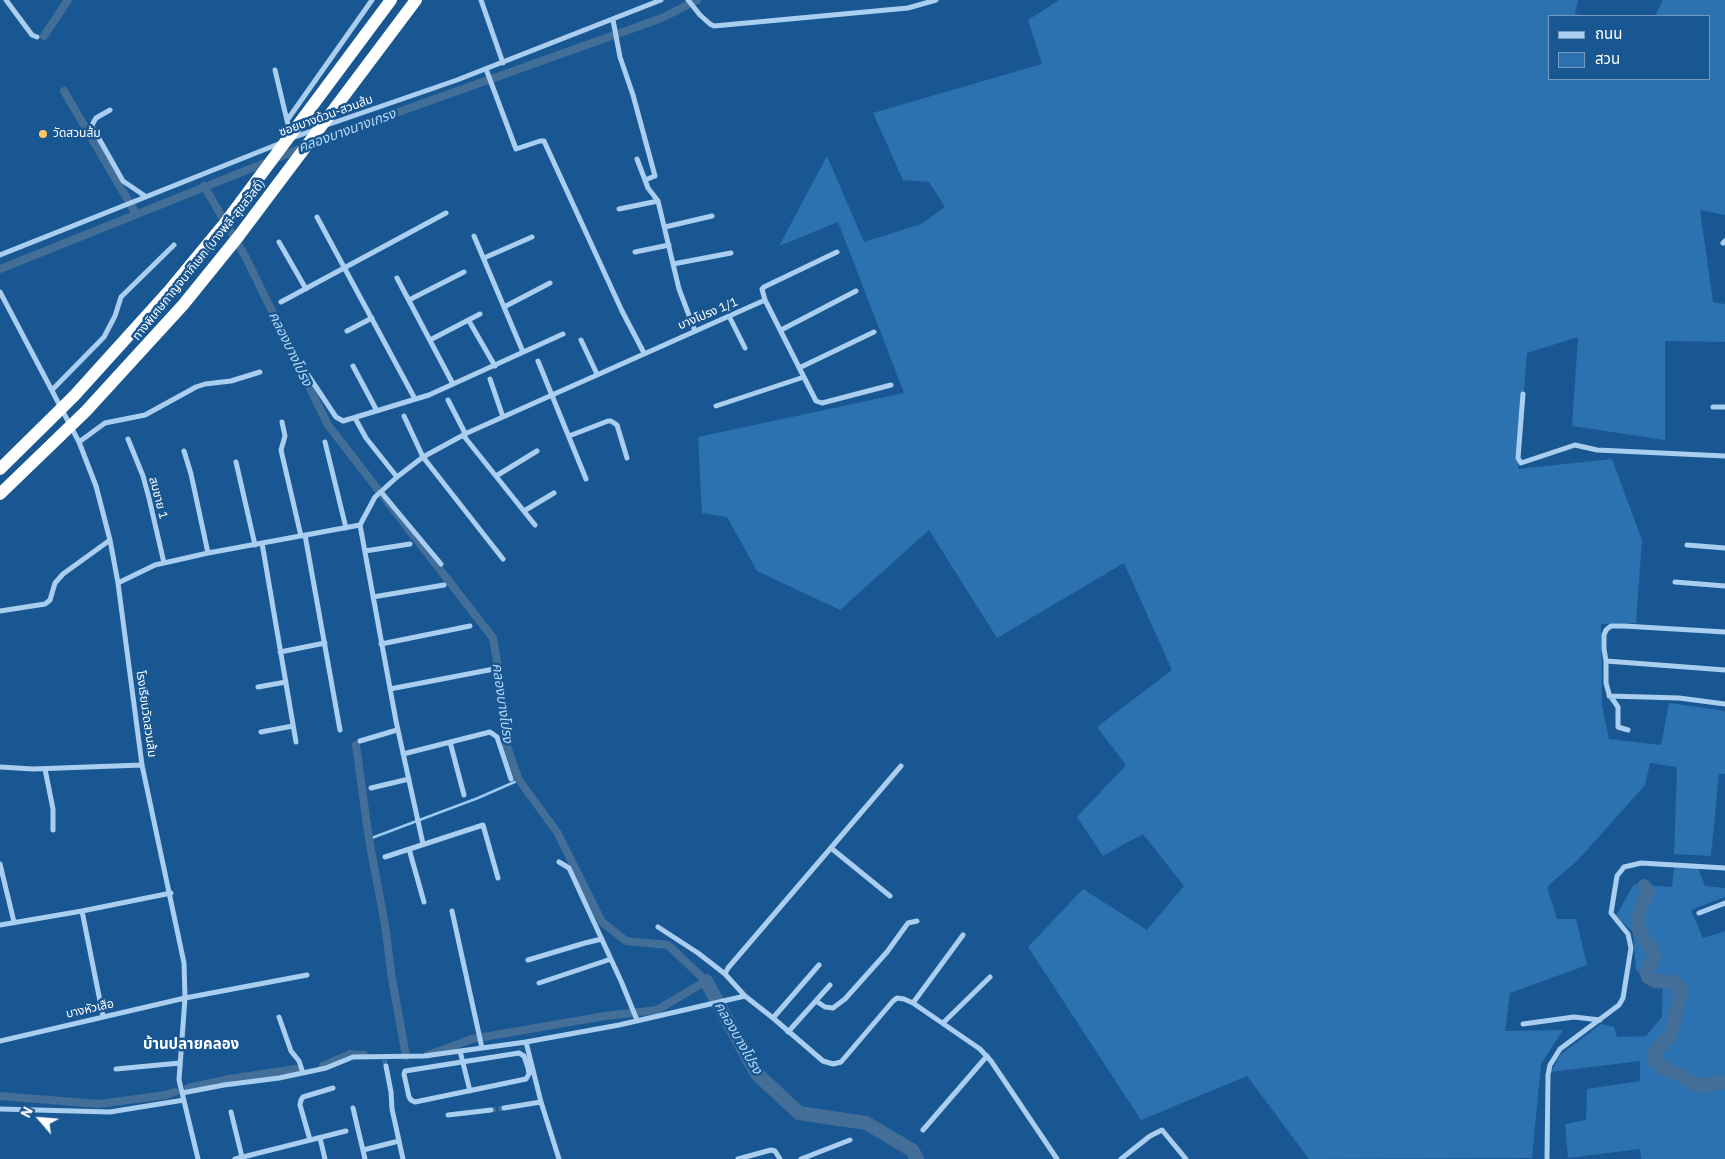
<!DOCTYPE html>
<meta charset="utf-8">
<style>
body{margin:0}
#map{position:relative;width:1725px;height:1159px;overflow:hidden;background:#195792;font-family:"IBM Plex Sans","Noto Sans Thai",sans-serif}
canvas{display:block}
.legend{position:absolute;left:1548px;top:15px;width:162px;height:65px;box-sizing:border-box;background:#195792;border:1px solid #759abe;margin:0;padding:6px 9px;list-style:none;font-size:15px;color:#fff}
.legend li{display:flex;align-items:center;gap:10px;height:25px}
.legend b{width:25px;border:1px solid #759abe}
.north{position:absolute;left:15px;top:1094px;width:50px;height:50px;-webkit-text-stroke:4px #195792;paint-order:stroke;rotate:297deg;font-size:14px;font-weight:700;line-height:20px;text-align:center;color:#fff}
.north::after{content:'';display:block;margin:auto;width:18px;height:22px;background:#fff;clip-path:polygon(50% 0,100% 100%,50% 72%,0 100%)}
</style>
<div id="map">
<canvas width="1725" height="1159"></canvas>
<ul class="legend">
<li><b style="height:6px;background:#a9ceef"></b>ถนน</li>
<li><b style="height:14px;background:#2c71b0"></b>สวน</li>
</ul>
<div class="north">N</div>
</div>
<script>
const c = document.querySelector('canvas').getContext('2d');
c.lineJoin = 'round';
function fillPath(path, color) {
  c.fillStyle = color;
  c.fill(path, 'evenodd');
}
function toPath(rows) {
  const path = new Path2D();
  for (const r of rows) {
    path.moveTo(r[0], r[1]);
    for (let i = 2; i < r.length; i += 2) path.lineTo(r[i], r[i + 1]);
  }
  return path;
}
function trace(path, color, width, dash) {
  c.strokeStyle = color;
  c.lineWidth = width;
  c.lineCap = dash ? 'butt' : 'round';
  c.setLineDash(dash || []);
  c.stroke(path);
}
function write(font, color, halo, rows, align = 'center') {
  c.font = font + ' "IBM Plex Sans","Noto Sans Thai",sans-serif';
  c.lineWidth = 5;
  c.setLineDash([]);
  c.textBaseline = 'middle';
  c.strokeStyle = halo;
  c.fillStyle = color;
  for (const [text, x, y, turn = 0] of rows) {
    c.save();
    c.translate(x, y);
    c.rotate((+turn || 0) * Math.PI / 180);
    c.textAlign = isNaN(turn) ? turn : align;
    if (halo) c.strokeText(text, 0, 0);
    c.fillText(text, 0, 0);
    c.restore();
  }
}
const green = toPath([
 [1059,0,1578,0,1575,14,1587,16,1549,16,1549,79,1709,79,1709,16,1655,16,1663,0,1725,0,1725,215,1700,210,1713,302,1725,304,1725,342,1665,341,1665,440,1572,426,1578,337,1527,353,1518,469,1612,459,1642,540,1636,623,1601,624,1602,706,1609,739,1661,745,1669,703,1725,711,1725,774,1719,774,1711,856,1674,854,1677,767,1650,763,1645,785,1579,859,1547,887,1557,919,1576,919,1587,965,1510,993,1505,1031,1563,1030,1541,1064,1532,1158,1309,1159,1247,1076,1141,1120,1028,947,1083,889,1147,930,1184,886,1143,834,1103,856,1077,817,1126,765,1097,727,1172,670,1124,563,997,638,929,530,840,610,757,571,727,517,702,513,698,437,904,393,838,222,779,246,827,156,864,242,921,224,945,207,929,182,903,180,873,113,1042,64,1028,20],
 [1674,868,1698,868,1705,886,1725,888,1725,897,1691,910,1703,938,1725,931,1725,1159,1641,1159,1640,1149,1568,1158,1565,1124,1586,1120,1587,1089,1640,1081,1640,1061,1551,1072,1560,1055,1601,1024,1614,1027,1617,1037,1646,1036,1662,1017,1663,976,1636,971,1633,932,1616,916,1634,884,1672,887]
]);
const stream = toPath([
 [369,839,478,798,519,780]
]);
const canal = toPath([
 [44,36,68,0],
 [64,91,136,214],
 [204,186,245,256,328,425,493,638,502,690,507,746,519,780,557,832,602,922,626,941,668,945,706,981,657,1010,605,1016,472,1039,428,1055],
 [0,269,337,134,662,18,697,0],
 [356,745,369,839,385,925,392,979,406,1056],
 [323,1066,350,1054,364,1055],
 [188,1088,229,1079,295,1069],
 [0,1096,99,1104,166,1095,175,1092]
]);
const river = toPath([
 [1644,886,1648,892,1639,912,1639,931,1653,951,1655,957,1646,972,1648,977,1655,981,1671,982,1678,985,1681,991,1671,1034,1654,1053,1654,1061,1663,1068,1674,1072,1700,1086,1725,1082],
 [706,981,757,1074,799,1113,866,1123,912,1150,917,1159]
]);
const streetTunnel = toPath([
 [384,1060,386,1066],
 [491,1110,504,1108]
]);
const street = toPath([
 [6,0,32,35,37,37],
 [481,0,503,63],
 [688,0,700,15,710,24,714,26,908,8,936,0],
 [613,20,620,57,633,95,655,176,645,180,648,188,658,201,679,289,695,331],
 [486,69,516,149,540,141,544,141,622,311,644,353],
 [275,70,290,133],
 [110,110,96,118,92,125,93,128,123,181,145,196],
 [288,119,372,0],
 [324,126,457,80,661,0],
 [292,138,314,130],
 [637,159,645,180],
 [619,209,658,201],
 [317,217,415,399],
 [665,227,712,216],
 [474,236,523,352],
 [279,242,306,289],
 [1723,243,1725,241],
 [635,252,669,245],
 [0,255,281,143],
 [484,258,532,237],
 [673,264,731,253],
 [397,278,453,384],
 [0,292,79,442,96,486,110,540,118,583,142,765,184,963,185,998,179,1080,198,1159],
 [409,300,464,272],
 [765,300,762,289,764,287,837,252],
 [281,302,446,213],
 [504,307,550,283],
 [729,316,745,348],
 [469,321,495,366],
 [781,330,856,291],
 [347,331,372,318],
 [430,340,480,314],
 [581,340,597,374],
 [538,361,586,479],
 [300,363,336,417,343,421,429,395,563,334],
 [353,366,377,411],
 [799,368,874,332],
 [490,379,503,417],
 [52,390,104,337,115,316,121,297,174,245],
 [1523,394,1518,458,1521,463,1575,445,1597,450,1725,456],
 [448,400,465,433],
 [716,406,804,377],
 [1713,407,1725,407],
 [404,416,423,457,503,559],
 [355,418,366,438,397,477],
 [282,422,285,436,281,450,301,536],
 [463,435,535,525],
 [569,436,608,421,611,421,617,425,627,458],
 [128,439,143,476,149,498,164,563],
 [79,442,105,423,145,415,196,387,205,384,231,381,260,372],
 [325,442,346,528],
 [184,451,191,474,208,553],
 [236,462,255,545],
 [496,476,537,451],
 [381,492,441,564],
 [524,511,554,493],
 [360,525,396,721,423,844],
 [305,535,340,730],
 [262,543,296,742],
 [1687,545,1725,548],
 [365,551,410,544],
 [1675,582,1725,586],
 [118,583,155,565,208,553,360,525,375,497,397,477,423,457,467,433,765,300,816,401,822,403,891,385],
 [373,597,444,585],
 [0,611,45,604,50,600,55,583,63,574,110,540],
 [381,644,470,626],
 [280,652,325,643],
 [1606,661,1725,670],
 [258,687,286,682],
 [390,689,494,669],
 [1609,696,1679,698,1725,704],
 [1628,730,1618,727,1618,707,1609,694,1606,683,1606,661,1604,649,1604,635,1606,630,1611,626,1624,626,1725,632],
 [261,732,293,726],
 [360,741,397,730],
 [450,742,464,795],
 [403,754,490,732,497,737,511,779],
 [0,767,33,769,142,765],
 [45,769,53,809,53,830],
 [371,788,409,779],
 [831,848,890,896],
 [409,849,424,902],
 [385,857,483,825,498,878],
 [559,862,569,868,621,981,637,1020],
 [0,864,14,922],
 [82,911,103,1016],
 [452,911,482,1048],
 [1699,913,1725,903],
 [0,925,82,911,171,893],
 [658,927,698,953,725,974],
 [528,960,585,943,602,939],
 [539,983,611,959],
 [745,996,725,974,728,968,901,766],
 [816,1001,825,1007,833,1008,845,999,887,952,908,923,917,921],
 [913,1003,963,935],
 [279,1017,291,1051,299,1061,303,1073],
 [773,1018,819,965],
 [943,1023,990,977],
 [1523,1024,1574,1017,1600,1020],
 [788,1032,830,985],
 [0,1041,185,998,307,975],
 [526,1042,541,1102,559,1159],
 [460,1051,470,1091],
 [519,1053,524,1056,528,1068,529,1074,526,1079,415,1102,411,1100,409,1097,404,1074,405,1071,519,1053],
 [386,1066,391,1092,392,1109,403,1159],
 [116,1069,180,1063],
 [182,1093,224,1085,279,1078,326,1068,353,1057,424,1056,526,1042,619,1025,745,996,773,1018,823,1061,833,1064,841,1062,893,1001,897,998,904,999,913,1003,980,1049,991,1061,1057,1159],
 [353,1108,365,1159],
 [504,1108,541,1102],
 [0,1109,110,1112,184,1100],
 [231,1112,242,1157],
 [448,1115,491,1110],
 [923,1130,987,1056],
 [320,1138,325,1159],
 [310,1140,300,1105,301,1100,303,1097,333,1088],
 [363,1150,399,1141],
 [235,1159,346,1131],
 [738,1159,771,1150,775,1151,780,1159],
 [801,1159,850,1140],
 [1121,1159,1150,1136,1162,1130,1186,1159],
 [1547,1159,1548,1075,1550,1065,1560,1049,1619,1005,1623,998,1631,948,1628,934,1611,913,1617,876,1624,867,1641,863,1725,868]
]);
const highwayBridge = toPath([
 [0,469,74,396,168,292,225,223,391,0],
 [0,494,86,411,183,305,238,237,416,0]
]);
const markers = [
 [43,134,5,"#ffc867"]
];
const streetNames = [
 ["ซอยบางด้วน-สวนส้ม",326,116,-20],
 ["ทางพิเศษกาญจนาภิเษก (บางพลี-สุขสวัสดิ์)",199,260,-51],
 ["บางโปรง 1/1",708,314,-23],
 ["สมชาย 1",158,498,75],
 ["โรงเรียนวัดสวนส้ม",146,714,82],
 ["บางหัวเสือ",90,1009,-13]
];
const poiNames = [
 ["วัดสวนส้ม",53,134]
];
const waterNames = [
 ["คลองบางนางเกรง",347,131,-20],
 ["คลองบางโปรง",290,349,64],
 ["คลองบางโปรง",502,703,82],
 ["คลองบางโปรง",738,1038,60]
];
const quarterNames = [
 ["บ้านปลายคลอง",191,1045]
];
fillPath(green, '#2c71b0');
trace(stream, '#9ccaf2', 2.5);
trace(canal, '#426e98', 8);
trace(river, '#426e98', 14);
trace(streetTunnel, '#3c70a2', 5, [5, 2.5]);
trace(street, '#a9ceef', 5);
trace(highwayBridge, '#fff', 12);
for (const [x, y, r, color] of markers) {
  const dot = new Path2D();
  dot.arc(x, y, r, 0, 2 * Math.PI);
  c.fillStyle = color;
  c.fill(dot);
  trace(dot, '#195792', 2);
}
write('12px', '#fff', '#195792', streetNames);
write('12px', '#fff', '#195792', poiNames, 'left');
write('italic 14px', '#b5d8f6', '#195792', waterNames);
write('bold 15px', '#fff', '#195792', quarterNames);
</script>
